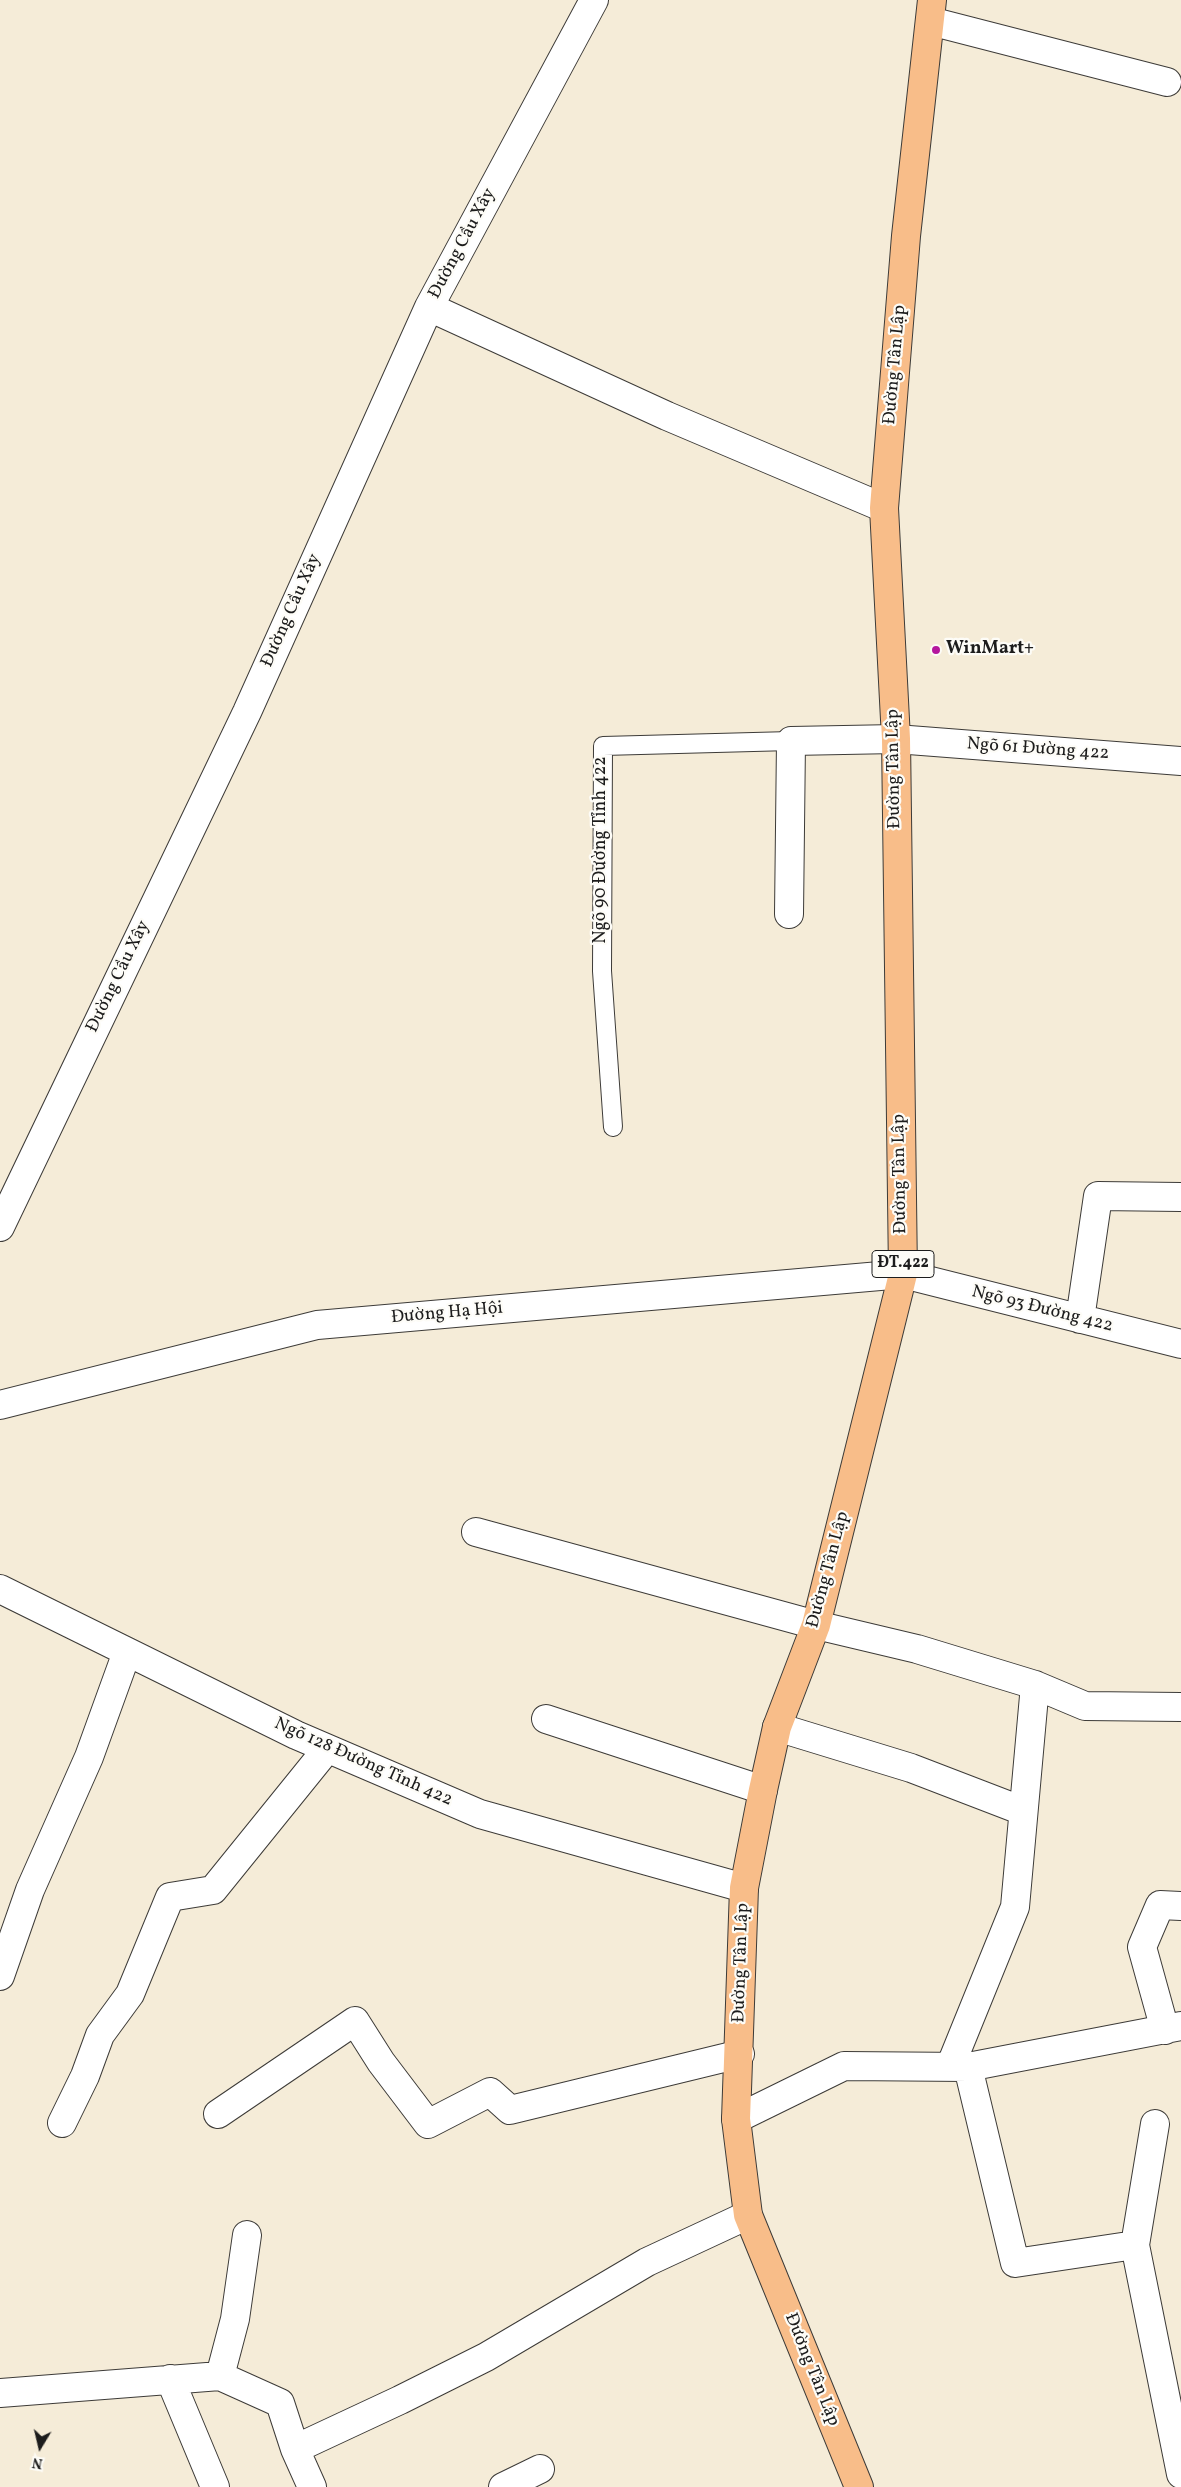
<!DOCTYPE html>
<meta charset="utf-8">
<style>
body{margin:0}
#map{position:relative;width:1181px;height:2487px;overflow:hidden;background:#f5ecd8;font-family:Vollkorn,serif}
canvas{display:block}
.north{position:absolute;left:15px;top:2422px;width:50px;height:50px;-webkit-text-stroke:4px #fdfcf7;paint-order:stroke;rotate:189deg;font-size:14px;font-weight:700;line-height:20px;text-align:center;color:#1c1c1c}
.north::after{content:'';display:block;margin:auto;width:18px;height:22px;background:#1c1c1c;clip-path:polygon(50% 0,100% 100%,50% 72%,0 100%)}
</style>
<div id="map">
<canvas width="1181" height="2487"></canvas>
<div class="north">N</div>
</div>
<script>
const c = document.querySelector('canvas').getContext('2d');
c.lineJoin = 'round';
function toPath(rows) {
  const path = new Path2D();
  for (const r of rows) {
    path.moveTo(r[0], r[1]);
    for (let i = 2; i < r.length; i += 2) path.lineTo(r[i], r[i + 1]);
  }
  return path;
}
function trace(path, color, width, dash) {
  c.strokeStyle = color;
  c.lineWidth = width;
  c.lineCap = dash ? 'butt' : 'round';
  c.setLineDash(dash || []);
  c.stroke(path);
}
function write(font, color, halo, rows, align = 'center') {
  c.font = font + ' Vollkorn,serif';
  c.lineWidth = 4.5;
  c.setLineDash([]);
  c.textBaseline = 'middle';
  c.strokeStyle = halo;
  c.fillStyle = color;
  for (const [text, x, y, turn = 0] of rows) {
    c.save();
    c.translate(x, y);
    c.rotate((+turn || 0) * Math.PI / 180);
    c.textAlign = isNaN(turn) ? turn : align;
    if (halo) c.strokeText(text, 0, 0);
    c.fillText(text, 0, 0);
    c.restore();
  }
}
const lane = toPath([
 [613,1127,602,971,603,746,791,741]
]);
const street = toPath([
 [930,21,1167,82],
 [429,307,667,416,884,508],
 [789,914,791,741,896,739,1181,761],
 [0,1227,247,712,429,307,594,0],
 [1080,1319,1098,1196,1181,1197],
 [0,1405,317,1325,903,1274,1181,1344],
 [476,1532,816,1625,917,1649,1035,1685,1085,1706,1181,1707],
 [0,1589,296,1735,480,1814,744,1888],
 [546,1719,763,1790],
 [777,1727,911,1768,1023,1811],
 [0,1976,30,1890,89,1757,127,1652],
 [1165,2030,1142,1947,1160,1905,1181,1906],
 [950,2067,1015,1907,1035,1685],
 [968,2067,1015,2263,1135,2245,1155,2124],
 [218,2114,355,2021,381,2062,428,2124,490,2092,510,2110,740,2054],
 [736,2119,844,2066,968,2067,1181,2026],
 [62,2123,85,2076,100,2035,130,1994,170,1897,213,1890,327,1749],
 [1135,2245,1181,2474],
 [220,2376,235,2319,247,2235],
 [170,2379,215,2487],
 [0,2393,220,2376,280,2403,295,2449,312,2487],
 [295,2449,400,2400,486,2357,647,2262,748,2215],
 [503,2487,540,2469]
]);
const primary = toPath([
 [859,2487,748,2215,736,2119,744,1888,763,1790,777,1727,816,1625,903,1274,896,739,884,508,906,236,932,0]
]);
const markers = [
 [936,650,5,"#b5179e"]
];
const shields = [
 [903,1264,62]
];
const shieldNames = [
 ["ĐT.422",903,1264]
];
const streetNames = [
 ["Đường Cầu Xây",463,244,-62],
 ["Đường Tân Lập",896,365,-85],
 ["Đường Cầu Xây",292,611,-66],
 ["Ngõ 61 Đường 422",1038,750,4],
 ["Đường Tân Lập",895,769,-91],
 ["Ngõ 90 Đường Tỉnh 422",602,850,-90],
 ["Đường Cầu Xây",119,977,-64],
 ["Đường Tân Lập",901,1174,-91],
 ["Ngõ 93 Đường 422",1042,1310,14],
 ["Đường Hạ Hội",447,1314,-5],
 ["Đường Tân Lập",829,1570,-75],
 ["Ngõ 128 Đường Tỉnh 422",363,1763,24],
 ["Đường Tân Lập",742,1963,-88],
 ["Đường Tân Lập",811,2370,68]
];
const poiNames = [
 ["WinMart+",946,650]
];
trace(lane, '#3d3b38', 20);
trace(street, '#3d3b38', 30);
trace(primary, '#3d3b38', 30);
trace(lane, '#fff', 18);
trace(street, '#fff', 28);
trace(primary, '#f8bd89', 28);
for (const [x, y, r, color] of markers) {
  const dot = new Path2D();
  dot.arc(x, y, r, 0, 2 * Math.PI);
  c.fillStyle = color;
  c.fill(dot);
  trace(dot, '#fdfcf7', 2);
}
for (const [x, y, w] of shields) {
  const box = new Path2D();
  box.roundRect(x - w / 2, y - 13.5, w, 27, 4);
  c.fillStyle = '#fdfcf7';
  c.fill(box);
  trace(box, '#1c1c1c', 1);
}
write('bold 16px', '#1c1c1c', null, shieldNames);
write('18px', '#1c1c1c', '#fdfcf7', streetNames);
write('bold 18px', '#1c1c1c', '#fdfcf7', poiNames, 'left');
</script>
